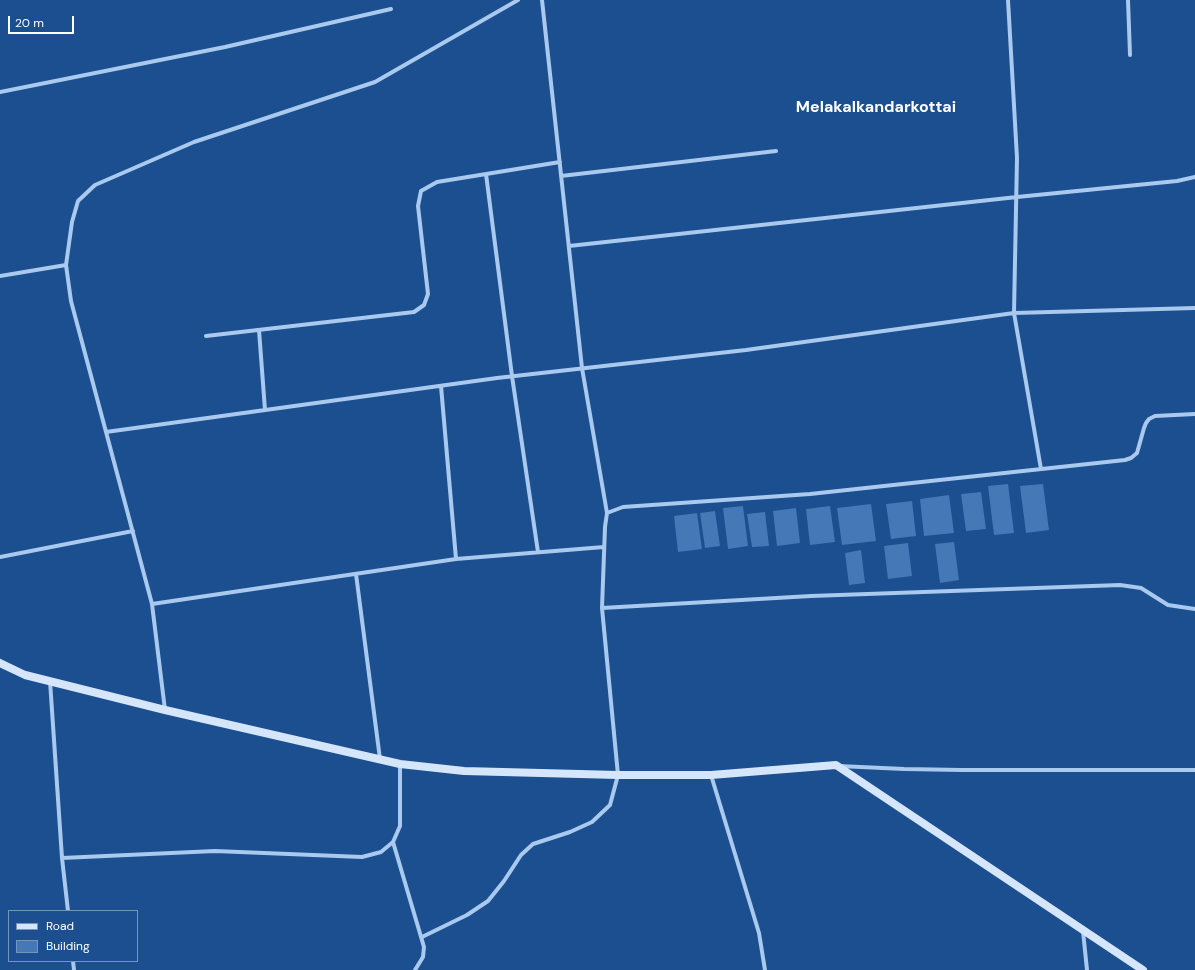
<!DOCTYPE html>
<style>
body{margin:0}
#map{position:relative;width:1195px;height:970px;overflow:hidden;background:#1b4f8f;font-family:"DM Sans",sans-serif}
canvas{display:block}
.legend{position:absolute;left:8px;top:910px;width:130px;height:52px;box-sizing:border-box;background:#1b4f8f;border:1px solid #7695bc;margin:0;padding:5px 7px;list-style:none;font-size:12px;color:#fff}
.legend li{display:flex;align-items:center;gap:8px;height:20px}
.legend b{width:20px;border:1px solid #7695bc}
.scale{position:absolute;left:8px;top:16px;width:66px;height:18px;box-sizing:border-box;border:2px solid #fff;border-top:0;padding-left:5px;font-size:12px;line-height:14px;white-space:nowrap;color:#fff;-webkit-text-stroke:3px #1b4f8f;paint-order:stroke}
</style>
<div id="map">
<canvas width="1195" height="970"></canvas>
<ul class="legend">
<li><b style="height:5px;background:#d6e6fa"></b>Road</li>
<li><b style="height:11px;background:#4478b7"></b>Building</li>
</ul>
<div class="scale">20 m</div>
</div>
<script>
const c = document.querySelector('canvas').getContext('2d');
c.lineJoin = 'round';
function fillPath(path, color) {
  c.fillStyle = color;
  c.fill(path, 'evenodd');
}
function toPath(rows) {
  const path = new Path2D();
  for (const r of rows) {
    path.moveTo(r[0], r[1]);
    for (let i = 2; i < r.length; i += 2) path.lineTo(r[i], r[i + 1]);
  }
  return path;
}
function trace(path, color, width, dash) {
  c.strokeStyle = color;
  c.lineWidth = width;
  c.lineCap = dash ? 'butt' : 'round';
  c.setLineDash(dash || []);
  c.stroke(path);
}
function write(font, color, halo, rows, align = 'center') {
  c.font = font + ' "DM Sans",sans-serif';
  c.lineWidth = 3;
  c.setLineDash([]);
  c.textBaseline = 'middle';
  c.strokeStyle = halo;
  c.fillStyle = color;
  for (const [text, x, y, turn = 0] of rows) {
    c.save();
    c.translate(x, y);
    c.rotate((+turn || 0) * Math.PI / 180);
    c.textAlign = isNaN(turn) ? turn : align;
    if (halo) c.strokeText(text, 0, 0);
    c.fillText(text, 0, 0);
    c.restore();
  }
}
const building = toPath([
 [1008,484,1014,533,994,535,988,486],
 [1043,484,1049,530,1026,533,1020,486],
 [981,492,986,529,966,531,961,494],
 [949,495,954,533,924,536,920,499],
 [912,501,916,536,891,539,886,504],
 [871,504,876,541,842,545,837,508],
 [743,506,748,546,728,549,723,508],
 [830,506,835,542,810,545,806,509],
 [796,508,800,543,777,546,773,511],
 [715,511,720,546,705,548,700,513],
 [765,512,769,546,752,547,747,514],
 [697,513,702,549,678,552,674,516],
 [954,542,959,580,940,583,935,544],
 [908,543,912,576,888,579,884,546],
 [861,550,865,583,849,585,845,553]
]);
const minor = toPath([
 [542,0,582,368,607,513],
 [1008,0,1017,158,1014,313,1041,469],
 [1128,0,1130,55],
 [0,92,225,47,391,9],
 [486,174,512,376,538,552],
 [561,176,776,151],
 [569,246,1017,197,1177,181,1195,177],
 [0,276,66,265],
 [259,330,265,410],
 [206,336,414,312,424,305,428,294,418,206,421,191,437,182,560,162],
 [441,386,456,559],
 [106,432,497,378,746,350,1014,313,1195,308],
 [0,557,133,531],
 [356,574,380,759],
 [152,604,456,559,604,547],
 [602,608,811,596,1120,585,1141,588,1168,605,1195,609],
 [50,681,62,858],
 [165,710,152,604,71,301,66,265,72,222,78,201,95,185,194,142,375,82,518,0],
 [839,766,904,769,961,770,1195,770],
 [711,775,759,933,765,970],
 [393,842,424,947,423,957,415,970],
 [68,911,62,858,215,851,362,857,381,852,393,842,400,826,400,764],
 [1083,931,1087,970],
 [422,937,467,915,488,901,504,881,521,855,533,844,570,832,592,822,610,805,618,775,602,608,605,527,607,513,623,507,810,494,1125,460,1131,458,1137,453,1144,428,1146,423,1149,419,1155,416,1195,414],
 [73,961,74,970]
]);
const secondary = toPath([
 [0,663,25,675,165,710,400,764,464,771,618,775,711,775,836,765,1143,970]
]);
const districtNames = [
 ["Melakalkandarkottai",876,108]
];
fillPath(building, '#4478b7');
trace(minor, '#a9c9ee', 4);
trace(secondary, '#d6e6fa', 8);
write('bold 16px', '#fff', '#1b4f8f', districtNames);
</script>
